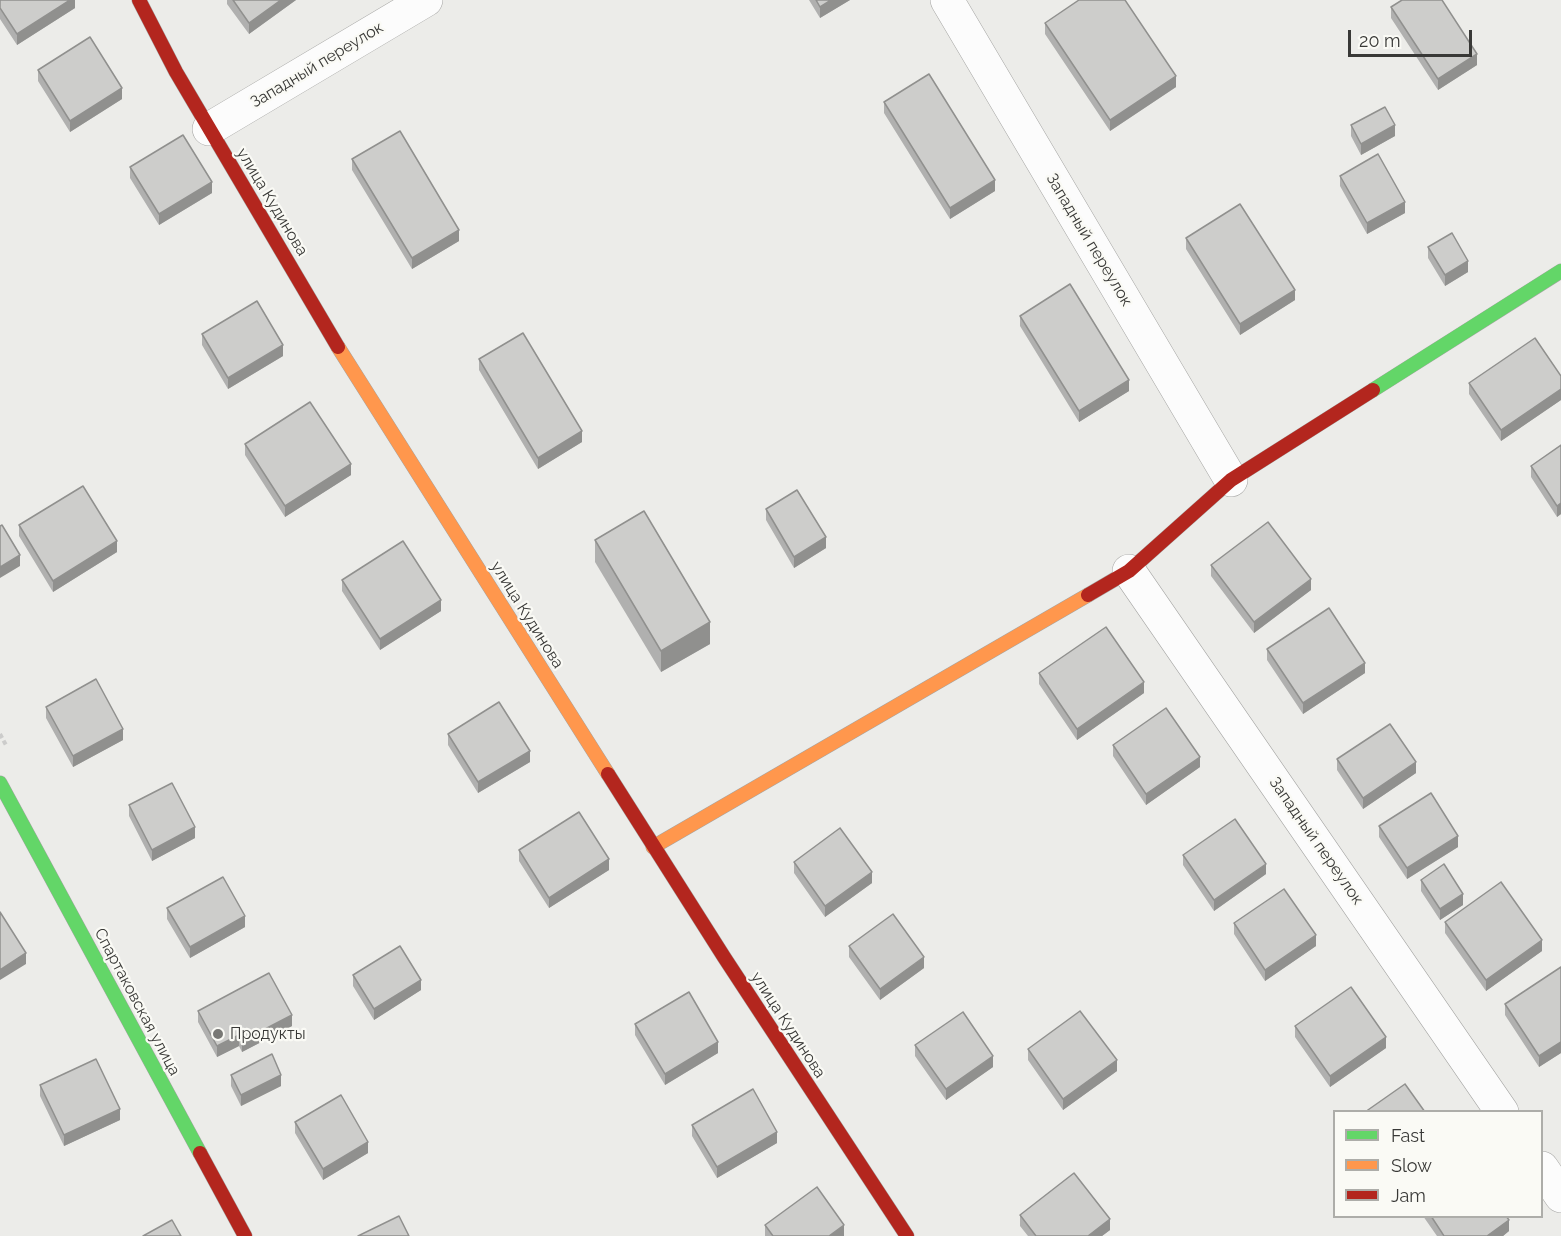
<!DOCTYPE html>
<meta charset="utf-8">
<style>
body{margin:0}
#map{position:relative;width:1561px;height:1236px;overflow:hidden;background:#ecece9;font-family:Raleway,sans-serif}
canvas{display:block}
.legend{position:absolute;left:1333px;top:1110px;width:210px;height:108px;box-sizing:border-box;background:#fafaf5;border:2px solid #adada9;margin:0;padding:8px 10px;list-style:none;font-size:18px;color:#393937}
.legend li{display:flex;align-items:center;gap:12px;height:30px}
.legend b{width:30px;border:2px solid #adada9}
.scale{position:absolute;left:1348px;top:30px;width:124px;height:27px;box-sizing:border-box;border:3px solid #393937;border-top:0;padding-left:8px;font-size:18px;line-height:21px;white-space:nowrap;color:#393937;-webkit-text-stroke:4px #fafaf5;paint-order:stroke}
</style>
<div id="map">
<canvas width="1561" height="1236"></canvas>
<ul class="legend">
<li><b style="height:8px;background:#63d668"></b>Fast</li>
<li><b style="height:8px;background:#ff974d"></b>Slow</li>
<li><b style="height:8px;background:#b3261e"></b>Jam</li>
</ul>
<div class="scale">20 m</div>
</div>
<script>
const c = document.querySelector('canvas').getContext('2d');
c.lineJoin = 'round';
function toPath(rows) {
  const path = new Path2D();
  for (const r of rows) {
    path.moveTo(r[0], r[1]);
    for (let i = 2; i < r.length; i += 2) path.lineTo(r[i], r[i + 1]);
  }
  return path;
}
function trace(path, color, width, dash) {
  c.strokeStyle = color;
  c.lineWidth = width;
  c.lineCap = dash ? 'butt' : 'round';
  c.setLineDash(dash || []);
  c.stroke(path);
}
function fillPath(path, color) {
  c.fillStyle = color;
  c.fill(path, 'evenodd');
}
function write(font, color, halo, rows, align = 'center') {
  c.font = font + ' Raleway,sans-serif';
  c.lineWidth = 4.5;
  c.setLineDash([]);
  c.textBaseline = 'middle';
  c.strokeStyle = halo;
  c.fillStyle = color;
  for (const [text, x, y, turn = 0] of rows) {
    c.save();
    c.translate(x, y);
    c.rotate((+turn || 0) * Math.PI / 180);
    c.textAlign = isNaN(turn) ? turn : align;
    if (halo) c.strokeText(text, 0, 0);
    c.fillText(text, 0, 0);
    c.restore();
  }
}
const path = toPath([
 [0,734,7,747]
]);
const street = toPath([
 [947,0,1231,480],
 [209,129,426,0],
 [1129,571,1502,1112],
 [1542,1168,1561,1196]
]);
const fast = toPath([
 [1373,390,1561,271],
 [0,783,200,1153]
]);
const slow = toPath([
 [338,347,608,774],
 [653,847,1088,595]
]);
const jam = toPath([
 [139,0,176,72,338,347],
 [1088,595,1129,571,1231,480,1373,390],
 [608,774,724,957,907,1236],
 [200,1153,245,1236]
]);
const wall = toPath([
 [0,0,75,0,75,8,17,45,0,19],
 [227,0,296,0,249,34,227,4],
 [809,0,850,0,820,18],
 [1391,7,1477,65,1438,90,1391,18],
 [1045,23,1176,87,1110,131,1045,34],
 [38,70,122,99,70,132,38,81],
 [884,102,995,191,950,219,884,113],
 [1351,125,1395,136,1361,155,1351,136],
 [352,159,459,241,412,269,352,170],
 [130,167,212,193,159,225,130,178],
 [1340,176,1405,213,1367,234,1340,186],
 [1186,238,1295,300,1240,335,1186,249],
 [1428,247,1468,272,1445,286,1428,258],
 [1020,316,1129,391,1079,422,1020,326],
 [202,334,283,356,228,389,202,345],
 [479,359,582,442,538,469,479,370],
 [1561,376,1561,400,1501,441,1469,394,1469,383],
 [245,444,351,475,285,517,245,455],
 [1561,445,1561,514,1557,517,1531,477,1531,466],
 [766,509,826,548,794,568,766,520],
 [19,525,117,552,53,592,19,536],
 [595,540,710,644,661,672,595,562],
 [1211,565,1311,590,1254,633,1211,576],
 [342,580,441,611,380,650,342,591],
 [1267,649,1365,673,1303,714,1267,660],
 [1039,673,1144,693,1077,740,1039,684],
 [46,707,123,740,73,767,46,718],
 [448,734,530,762,478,793,448,745],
 [1113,745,1200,767,1146,805,1113,756],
 [1337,759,1416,773,1363,809,1337,770],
 [129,805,195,838,152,861,129,816],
 [1379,826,1458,847,1407,879,1379,837],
 [519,850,609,870,549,908,519,861],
 [1183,855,1266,874,1214,911,1183,865],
 [794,862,872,883,825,917,794,873],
 [1421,880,1463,905,1440,920,1421,891],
 [167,908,245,927,190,958,167,919],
 [1445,922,1542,951,1486,991,1445,933],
 [1234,923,1316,946,1265,981,1234,934],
 [849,946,924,968,880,1000,849,957],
 [1561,967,1561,1053,1539,1067,1505,1015,1505,1004],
 [353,975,421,990,374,1020,353,986],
 [198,1011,292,1026,242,1052,239,1046,217,1057,198,1022],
 [635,1024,718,1053,665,1085,635,1035],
 [1295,1026,1386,1048,1330,1087,1295,1037],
 [915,1045,993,1067,946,1100,915,1056],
 [1028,1049,1117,1071,1063,1110,1028,1060],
 [231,1075,281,1086,241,1106,231,1086],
 [40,1085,120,1120,64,1146,40,1096],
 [295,1122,368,1153,323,1180,295,1133],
 [692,1125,777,1143,717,1178,692,1136],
 [1020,1215,1110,1230,1102,1236,1028,1236,1020,1226],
 [1423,1216,1506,1216,1509,1231,1503,1236,1437,1236],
 [765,1225,844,1236,765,1236]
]);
const shadedWall = toPath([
 [70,0,75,0,75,8,17,45,17,34],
 [281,0,296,0,249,34,249,23],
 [831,0,850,0,820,18,820,7],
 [1477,54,1477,65,1438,90,1438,79],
 [1176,76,1176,87,1110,131,1110,120],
 [122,88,122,99,70,132,70,121],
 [1395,125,1395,136,1361,155,1361,144],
 [995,180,995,191,950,219,950,208],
 [212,182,212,193,159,225,159,214],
 [1405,202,1405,213,1367,234,1367,223],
 [459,230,459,241,412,269,412,258],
 [1468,261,1468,272,1445,286,1445,275],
 [1295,290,1295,300,1240,335,1240,324],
 [283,345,283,356,228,389,228,378],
 [1129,380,1129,391,1079,422,1079,411],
 [1561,389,1561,400,1501,441,1501,430],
 [582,431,582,442,538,469,538,458],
 [351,464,351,475,285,517,285,506],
 [1561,503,1561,514,1557,517,1557,506],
 [826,537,826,548,794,568,794,557],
 [117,541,117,552,53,592,53,581],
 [20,555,20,566,0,578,0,567],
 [1311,579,1311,590,1254,633,1254,622],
 [441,600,441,611,380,650,380,639],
 [710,622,710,644,661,672,661,651],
 [1365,663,1365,673,1303,714,1303,703],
 [1144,682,1144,693,1077,740,1077,729],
 [123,729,123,740,73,767,73,756],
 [530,751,530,762,478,793,478,782],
 [1200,757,1200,767,1146,805,1146,794],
 [1416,762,1416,773,1363,809,1363,798],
 [195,827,195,838,152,861,152,850],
 [1458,836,1458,847,1407,879,1407,868],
 [609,859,609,870,549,908,549,898],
 [1266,864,1266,874,1214,911,1214,900],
 [872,872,872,883,825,917,825,906],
 [1463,894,1463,905,1440,920,1440,909],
 [245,916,245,927,190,958,190,947],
 [1316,935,1316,946,1265,981,1265,970],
 [1542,940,1542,951,1486,991,1486,980],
 [26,953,26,964,0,980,0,970],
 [924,957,924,968,880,1000,880,989],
 [421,980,421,990,374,1020,374,1009],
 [292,1015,292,1026,242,1052,242,1041],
 [239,1035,239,1046,217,1057,217,1046],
 [1386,1037,1386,1048,1330,1087,1330,1076],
 [718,1042,718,1053,665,1085,665,1074],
 [1561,1042,1561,1053,1539,1067,1539,1056],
 [993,1056,993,1067,946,1100,946,1089],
 [1117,1060,1117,1071,1063,1110,1063,1099],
 [281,1075,281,1086,241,1106,241,1095],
 [120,1109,120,1120,64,1146,64,1135],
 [777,1132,777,1143,717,1178,717,1167],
 [368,1142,368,1153,323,1180,323,1169],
 [1110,1219,1110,1230,1102,1236,1088,1236],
 [1509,1220,1509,1231,1503,1236,1487,1236],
 [844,1225,844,1236,829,1236]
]);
const building = toPath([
 [0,0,70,0,17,34,0,8,0,0],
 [233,0,281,0,249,23,233,0],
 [816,0,831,0,820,7,816,0],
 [1079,0,1125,0,1176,76,1110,120,1045,23,1079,0],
 [1402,0,1442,0,1477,54,1438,79,1391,7,1402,0],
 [90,37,122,88,70,121,38,70,90,37],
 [929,74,995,180,950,208,884,102,929,74],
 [1385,107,1395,125,1361,144,1351,125,1385,107],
 [400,131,459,230,412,258,352,159,400,131],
 [183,135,212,182,159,214,130,167,183,135],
 [1378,154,1405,202,1367,223,1340,176,1378,154],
 [1240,204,1295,290,1240,324,1186,238,1240,204],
 [1452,233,1468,261,1445,275,1428,247,1452,233],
 [1070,284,1129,380,1079,411,1020,316,1070,284],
 [257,301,283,345,228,378,202,334,257,301],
 [523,333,582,431,538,458,479,359,523,333],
 [1535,338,1561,376,1561,389,1501,430,1469,383,1535,338],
 [310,402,351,464,285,506,245,444,310,402],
 [1561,445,1561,503,1557,506,1531,466,1561,445],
 [83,486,117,541,53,581,19,525,83,486],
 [797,490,826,537,794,557,766,509,797,490],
 [644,511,710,622,661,651,595,540,644,511],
 [1268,522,1311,579,1254,622,1211,565,1268,522],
 [2,525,20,555,0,567,0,526,2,525],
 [403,541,441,600,380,639,342,580,403,541],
 [1329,608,1365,663,1303,703,1267,649,1329,608],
 [1106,627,1144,682,1077,729,1039,673,1106,627],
 [96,679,123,729,73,756,46,707,96,679],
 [499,702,530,751,478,782,448,734,499,702],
 [1166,708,1200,757,1146,794,1113,745,1166,708],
 [1390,724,1416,762,1363,798,1337,759,1390,724],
 [172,783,195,827,152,850,129,805,172,783],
 [1431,793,1458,836,1407,868,1379,826,1431,793],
 [579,812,609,859,549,898,519,850,579,812],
 [1235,819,1266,864,1214,900,1183,855,1235,819],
 [840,828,872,872,825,906,794,862,840,828],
 [1444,864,1463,894,1440,909,1421,880,1444,864],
 [223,877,245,916,190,947,167,908,223,877],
 [1501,882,1542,940,1486,980,1445,922,1501,882],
 [1284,889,1316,935,1265,970,1234,923,1284,889],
 [0,912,26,953,0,970,0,912],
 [893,914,924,957,880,989,849,946,893,914],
 [400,946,421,980,374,1009,353,975,400,946],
 [1561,967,1561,1042,1539,1056,1505,1004,1561,967],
 [269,973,292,1015,242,1041,239,1035,217,1046,198,1011,269,973],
 [1351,987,1386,1037,1330,1076,1295,1026,1351,987],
 [689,992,718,1042,665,1074,635,1024,689,992],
 [1080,1011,1117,1060,1063,1099,1028,1049,1080,1011],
 [963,1012,993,1056,946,1089,915,1045,963,1012],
 [272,1054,281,1075,241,1095,231,1075,272,1054],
 [96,1059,120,1109,64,1135,40,1085,96,1059],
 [1405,1084,1425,1112,1365,1112,1405,1084],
 [753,1089,777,1132,717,1167,692,1125,753,1089],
 [341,1095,368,1142,323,1169,295,1122,341,1095],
 [1074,1173,1110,1219,1088,1236,1036,1236,1020,1215,1074,1173],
 [817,1187,844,1225,829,1236,773,1236,765,1225,817,1187],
 [399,1216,409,1236,358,1236,399,1216],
 [1431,1216,1506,1216,1509,1220,1487,1236,1444,1236,1431,1216],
 [172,1220,181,1236,143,1236,172,1220]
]);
const markers = [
 [218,1034,6,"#787875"]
];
const streetNames = [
 ["Западный переулок",317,65,-31],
 ["улица Кудинова",272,202,59],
 ["Западный переулок",1089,240,59],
 ["улица Кудинова",527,615,58],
 ["Западный переулок",1316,841,55],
 ["Спартаковская улица",137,1002,62],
 ["улица Кудинова",788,1025,57]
];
const poiNames = [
 ["Продукты",230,1034]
];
trace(street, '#a5a5a3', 34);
trace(fast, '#a5a5a3', 15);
trace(slow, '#a5a5a3', 15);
trace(jam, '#a5a5a3', 15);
trace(path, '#cccccb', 4, [4.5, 3]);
trace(street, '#fcfcfc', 33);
trace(fast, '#63d668', 14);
trace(slow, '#ff974d', 14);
trace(jam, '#b3261e', 14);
fillPath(wall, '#b0b0af');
fillPath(shadedWall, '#90908e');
fillPath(building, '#cdcdcb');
trace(building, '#90908e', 1.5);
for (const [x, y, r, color] of markers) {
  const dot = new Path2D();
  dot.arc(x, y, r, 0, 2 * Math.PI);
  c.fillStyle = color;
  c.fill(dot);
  trace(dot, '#fafaf5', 2);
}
write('16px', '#393937', '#fafaf5', streetNames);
write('16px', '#393937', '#fafaf5', poiNames, 'left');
</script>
